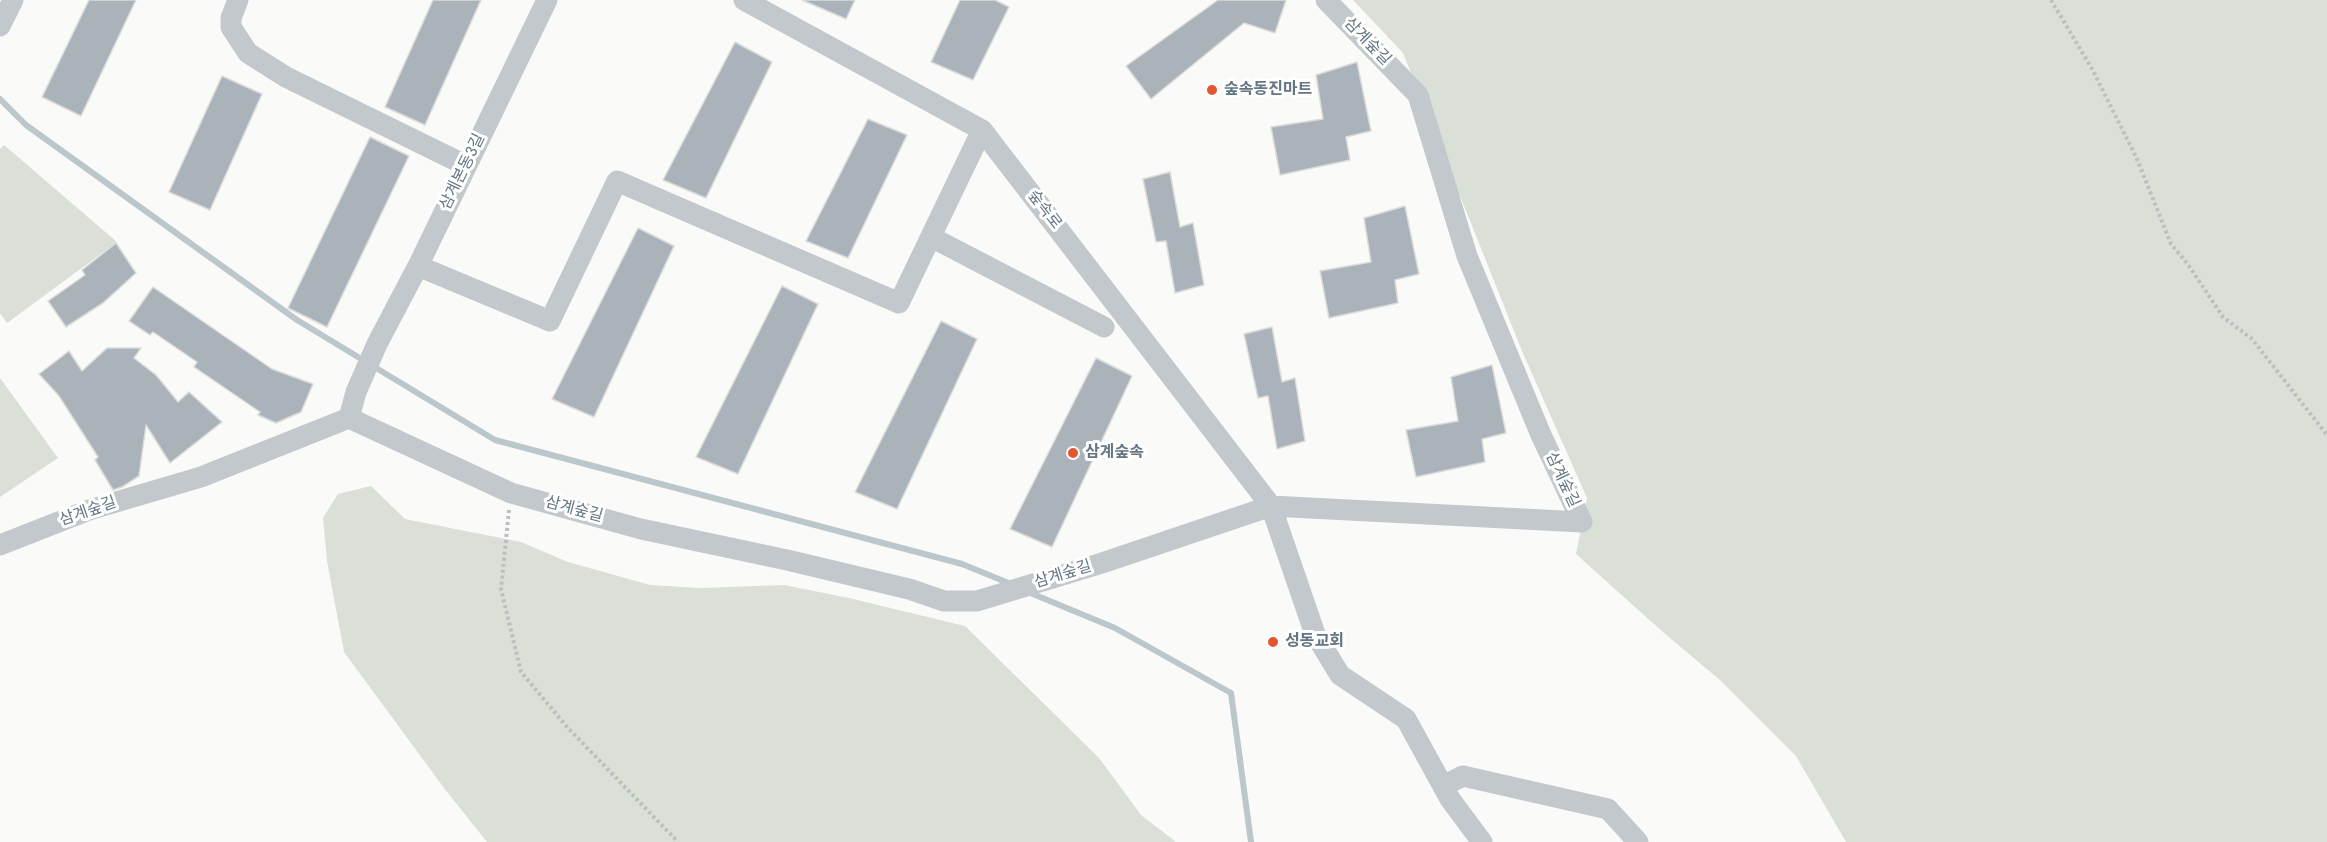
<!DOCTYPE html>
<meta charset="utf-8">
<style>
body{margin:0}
canvas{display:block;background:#fafaf8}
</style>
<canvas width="2327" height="842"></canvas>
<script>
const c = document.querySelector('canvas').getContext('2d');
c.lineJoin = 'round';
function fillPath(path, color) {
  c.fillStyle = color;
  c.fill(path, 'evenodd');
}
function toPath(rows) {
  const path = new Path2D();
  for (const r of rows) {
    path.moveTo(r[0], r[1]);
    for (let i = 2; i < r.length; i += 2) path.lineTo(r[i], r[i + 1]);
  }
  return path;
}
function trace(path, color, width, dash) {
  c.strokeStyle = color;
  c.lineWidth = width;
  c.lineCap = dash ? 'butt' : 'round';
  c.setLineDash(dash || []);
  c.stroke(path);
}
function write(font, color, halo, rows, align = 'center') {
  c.font = font + ' Jost,"Noto Sans KR",sans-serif';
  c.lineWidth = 6;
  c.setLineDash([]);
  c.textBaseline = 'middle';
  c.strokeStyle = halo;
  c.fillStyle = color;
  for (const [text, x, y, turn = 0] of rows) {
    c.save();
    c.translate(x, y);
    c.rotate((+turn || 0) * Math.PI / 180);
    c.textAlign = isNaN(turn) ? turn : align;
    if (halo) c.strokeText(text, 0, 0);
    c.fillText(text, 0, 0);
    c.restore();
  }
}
const green = toPath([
 [1353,0,2327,0,2327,842,1846,842,1796,756,1720,680,1664,633,1576,554,1587,498,1522,351,1403,53],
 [4,145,117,242,7,323,0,313,0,149],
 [0,378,58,458,0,497],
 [371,486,405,519,521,542,568,562,650,585,700,588,784,585,849,598,965,626,1099,758,1141,815,1176,842,487,842,444,788,344,652,327,561,323,518,338,494]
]);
const stream = toPath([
 [0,99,26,125,297,320,495,440,962,564,1011,584],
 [1028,592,1115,628,1231,693,1251,842]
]);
const building = toPath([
 [89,0,136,0,81,116,42,97,89,0],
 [433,0,481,0,425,125,385,107,433,0],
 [802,0,855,0,846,19,802,0],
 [960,0,995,0,1009,7,973,80,931,62,960,0],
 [1218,0,1286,0,1275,33,1244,23,1151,99,1126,66,1218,0],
 [735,42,772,62,706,198,663,180,735,42],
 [1357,62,1371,131,1346,137,1350,160,1280,175,1271,127,1323,119,1316,75,1357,62],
 [222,76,262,94,210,210,169,192,222,76],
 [868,119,907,135,848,258,806,241,868,119],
 [370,137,409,156,327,327,288,308,370,137],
 [1170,172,1180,227,1193,223,1204,285,1175,293,1166,241,1156,242,1143,179,1170,172],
 [1405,206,1419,274,1395,280,1398,303,1329,318,1320,271,1371,262,1364,218,1405,206],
 [638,228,674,246,594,417,552,399,638,228],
 [116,243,136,273,103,303,66,327,48,301,85,275,82,270,116,243],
 [782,286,818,304,738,474,696,457,782,286],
 [153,287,272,369,313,384,301,412,276,423,258,415,260,412,194,367,197,362,153,332,150,335,129,321,153,287],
 [941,321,977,339,897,509,855,492,941,321],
 [1272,327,1282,382,1295,378,1305,441,1277,449,1268,396,1258,398,1244,334,1272,327],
 [107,348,141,348,134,358,156,375,178,402,189,392,222,422,170,463,146,425,139,476,122,487,113,490,95,460,98,457,59,396,39,374,69,351,82,371,107,348],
 [1096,358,1132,376,1052,547,1010,529,1096,358],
 [1492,365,1506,433,1482,439,1485,462,1416,477,1406,430,1458,421,1451,377,1492,365]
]);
const path = toPath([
 [2051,0,2092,69,2137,159,2171,244,2187,263,2223,317,2252,339,2327,435],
 [509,510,501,589,521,672,568,728,678,842]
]);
const minor = toPath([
 [238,0,231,18,231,27,248,53,286,77,465,165],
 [744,0,982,130,1271,506,1315,634,1340,675,1406,719,1450,799,1482,842],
 [0,26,13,0],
 [931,237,1104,327],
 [418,266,550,321,617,181,899,303,982,130],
 [349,418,356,392,377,344,418,266,547,0],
 [0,545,89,510,201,477,349,418,511,493,641,529,787,560,909,589,944,601,977,601,1102,563,1271,506,1582,522,1541,435,1467,256,1418,95,1326,0],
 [1443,786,1463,776,1608,809,1638,842]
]);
const markers = [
 [1212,90,6,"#e4572e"],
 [1073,453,6,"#e4572e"],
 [1273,642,6,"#e4572e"]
];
const streetNames = [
 ["삼계숲길",1367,42,46],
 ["삼계본동3길",463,172,-64],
 ["숲속로",1044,210,52],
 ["삼계숲길",1562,480,65],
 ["삼계숲길",574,510,15],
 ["삼계숲길",88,512,-19],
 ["삼계숲길",1063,575,-17]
];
const poiNames = [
 ["숲속동진마트",1224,90],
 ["삼계숲속",1085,453],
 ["성동교회",1285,642]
];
fillPath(green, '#dadfd7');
trace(stream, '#bbc7cb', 6);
fillPath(building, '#aab3b9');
trace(building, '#dcdcda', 1.5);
trace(path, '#bbbfc2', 4, [3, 3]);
trace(minor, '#c3c8cc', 21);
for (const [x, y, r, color] of markers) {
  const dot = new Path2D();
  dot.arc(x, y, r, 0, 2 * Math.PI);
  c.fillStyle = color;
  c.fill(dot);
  trace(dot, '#fff', 2);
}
write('16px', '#657683', '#fff', streetNames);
write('bold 16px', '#657683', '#fff', poiNames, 'left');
</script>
